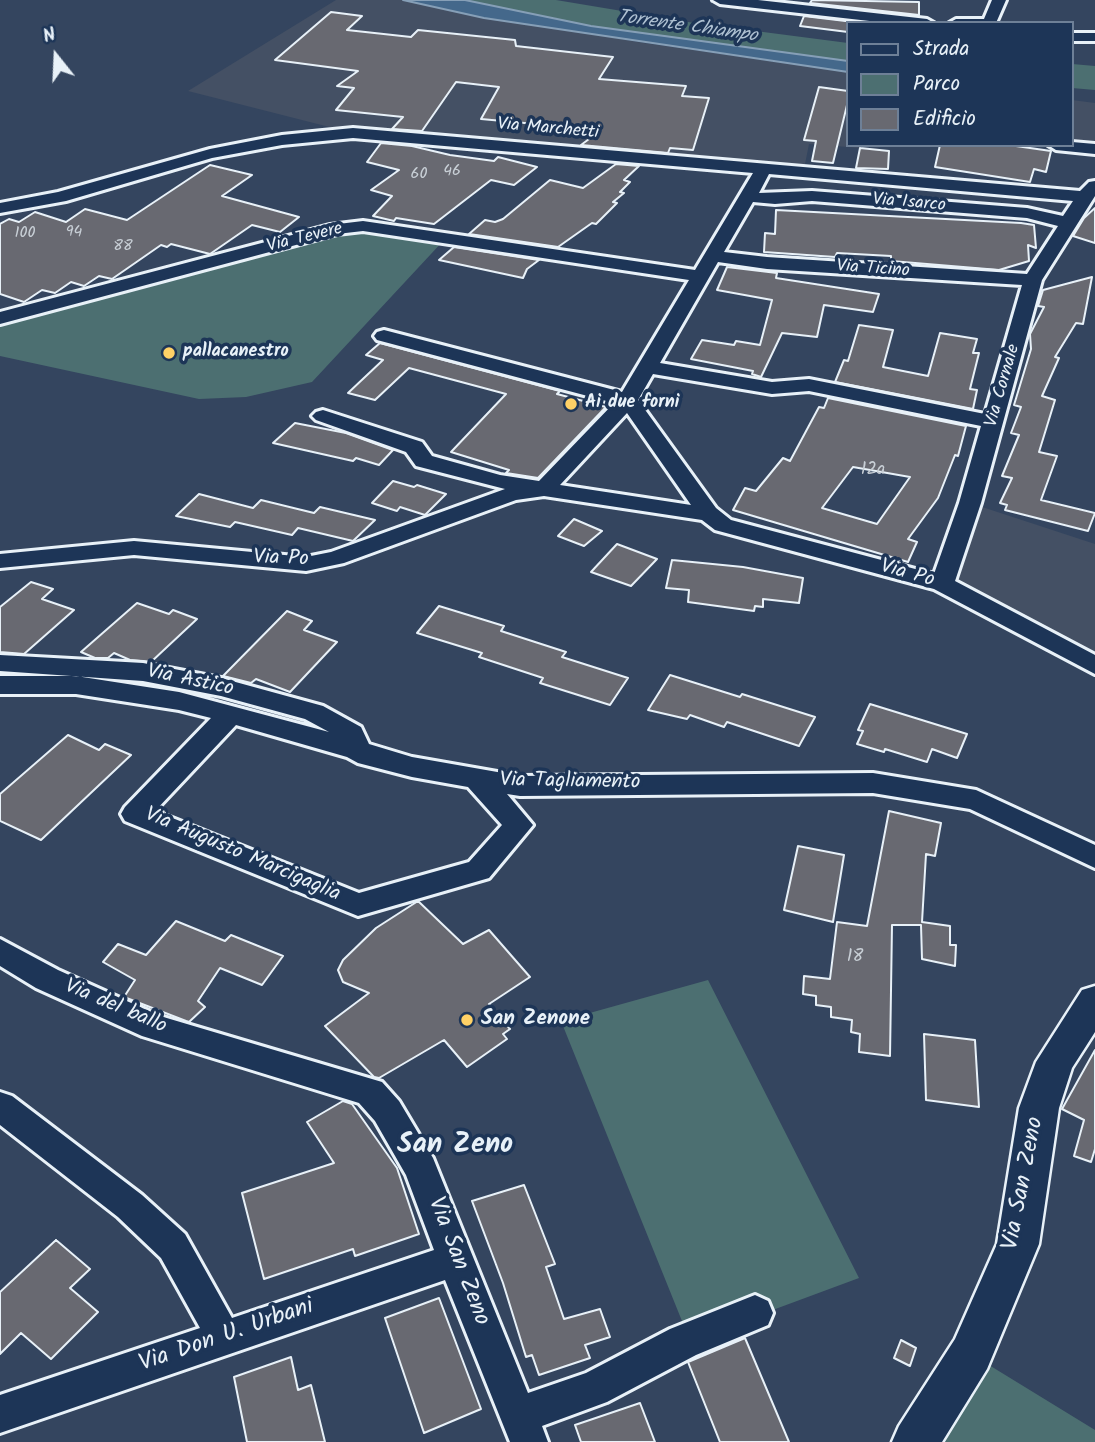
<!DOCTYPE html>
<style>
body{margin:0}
#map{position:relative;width:1095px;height:1442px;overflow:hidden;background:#34455f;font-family:Kalam,sans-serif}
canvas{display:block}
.legend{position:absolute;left:846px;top:21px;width:228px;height:126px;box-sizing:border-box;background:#1d3557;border:2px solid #6e8097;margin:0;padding:9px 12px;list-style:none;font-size:21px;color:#e8f1f8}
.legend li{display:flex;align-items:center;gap:14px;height:35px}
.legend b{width:35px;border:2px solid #6e8097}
.north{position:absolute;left:21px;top:21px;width:70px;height:70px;-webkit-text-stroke:5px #1d3557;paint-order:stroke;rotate:342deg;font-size:19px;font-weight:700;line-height:28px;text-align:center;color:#e8f1f8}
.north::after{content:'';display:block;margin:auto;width:24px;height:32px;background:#e8f1f8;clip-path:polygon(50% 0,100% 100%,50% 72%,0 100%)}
</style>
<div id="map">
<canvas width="1095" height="1442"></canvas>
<ul class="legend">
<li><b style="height:9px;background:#1d3557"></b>Strada</li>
<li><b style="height:19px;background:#4c6f71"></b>Parco</li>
<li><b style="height:19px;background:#686971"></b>Edificio</li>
</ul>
<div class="north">N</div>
</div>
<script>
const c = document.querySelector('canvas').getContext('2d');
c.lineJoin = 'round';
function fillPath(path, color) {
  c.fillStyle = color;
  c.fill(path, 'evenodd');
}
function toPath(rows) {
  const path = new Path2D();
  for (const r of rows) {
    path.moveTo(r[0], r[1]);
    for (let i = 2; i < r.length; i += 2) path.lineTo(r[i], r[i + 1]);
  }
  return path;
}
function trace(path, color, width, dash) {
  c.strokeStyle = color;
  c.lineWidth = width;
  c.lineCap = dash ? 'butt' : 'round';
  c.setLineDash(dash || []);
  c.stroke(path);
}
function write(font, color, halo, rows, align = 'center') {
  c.font = font + ' Kalam,sans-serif';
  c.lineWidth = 7;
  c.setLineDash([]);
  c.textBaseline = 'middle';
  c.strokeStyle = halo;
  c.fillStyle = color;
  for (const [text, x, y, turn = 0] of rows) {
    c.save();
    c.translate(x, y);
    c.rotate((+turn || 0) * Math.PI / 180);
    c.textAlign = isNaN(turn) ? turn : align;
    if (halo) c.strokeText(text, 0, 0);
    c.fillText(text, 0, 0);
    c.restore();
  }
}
const built = toPath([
 [336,0,404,0,637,42,848,72,848,145,861,145,861,148,809,144,803,174,353,133,188,91],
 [1072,100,1095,103,1095,148,1072,145],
 [970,503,1095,544,1095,666,942,584]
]);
const green = toPath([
 [465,0,556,0,694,23,848,43,848,61,591,26],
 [1072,64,1095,66,1095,90,1072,88],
 [336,227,444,240,312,382,246,397,199,399,0,356,0,314],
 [708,980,859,1278,770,1311,759,1295,684,1326,561,1021],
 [971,1354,1095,1430,1095,1442,915,1442]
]);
const water = toPath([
 [403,0,465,0,591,26,848,61,848,72,484,18,403,0]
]);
const building = toPath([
 [812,0,919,2,919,15,810,3,812,0],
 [331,12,362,16,347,30,411,37,418,30,515,40,516,46,613,57,599,79,686,86,682,96,709,98,693,150,670,148,668,153,581,145,601,130,481,119,499,87,456,82,422,131,392,129,403,117,336,110,354,88,337,86,358,71,275,60,331,12],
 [804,16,862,23,848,23,848,32,800,26,804,16],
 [819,87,848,91,848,101,833,163,812,161,816,141,804,140,819,87],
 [381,143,412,146,450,155,494,161,498,157,537,167,514,185,491,180,434,224,396,218,394,221,373,216,392,196,371,190,399,170,367,162,381,143],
 [940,145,1009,145,1051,151,1046,172,1034,169,1030,182,935,167,940,145],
 [860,148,889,151,888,169,856,168,860,148],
 [616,164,639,166,624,180,630,182,620,192,624,193,613,202,617,203,596,224,592,223,558,247,469,234,485,220,495,222,503,219,550,180,583,188,616,164],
 [210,165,252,175,222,196,299,217,280,232,252,225,210,254,171,244,167,247,161,245,112,279,99,276,84,286,71,282,55,293,42,290,24,302,0,294,0,224,9,219,19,222,35,212,66,222,85,209,127,220,210,165],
 [1095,208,1095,243,1073,236,1084,218,1095,208],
 [776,210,1021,223,1034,225,1036,248,1028,245,1029,261,999,270,891,261,891,256,837,253,835,257,764,252,765,233,775,234,776,210],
 [454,247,539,260,527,269,523,278,439,260,454,247],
 [727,267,777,273,776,278,879,294,873,312,824,305,817,337,782,333,761,377,752,374,753,371,691,359,702,340,734,345,736,341,760,345,772,300,717,290,727,267],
 [1092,277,1083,324,1076,323,1055,357,1059,358,1042,396,1055,400,1039,452,1057,456,1041,500,1095,513,1088,531,1005,510,1007,505,1000,503,1012,478,1002,476,1019,435,1011,433,1021,407,1014,405,1031,349,1030,334,1044,307,1038,306,1043,290,1092,277],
 [859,325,893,330,883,367,928,376,940,333,977,339,973,353,979,353,970,389,977,390,973,409,835,382,844,360,848,361,859,325],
 [380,343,560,391,557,394,606,407,538,478,506,473,509,470,451,452,506,394,409,368,375,400,348,393,383,360,366,355,380,343],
 [828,398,966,426,958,456,955,455,938,498,908,539,917,542,908,562,733,510,745,488,756,491,783,458,790,461,819,407,824,408,828,398],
 [853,467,910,477,877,524,822,508,853,467],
 [295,423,346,433,393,450,379,465,356,458,353,461,273,443,295,423],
 [393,481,414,487,417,485,446,494,425,515,400,507,397,511,372,503,393,481],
 [199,494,253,508,261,500,314,513,320,507,375,520,353,541,298,528,292,535,235,522,230,527,176,516,199,494],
 [574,519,602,531,584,546,558,536,574,519],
 [617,544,657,559,631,586,591,572,617,544],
 [672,560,743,567,803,578,799,603,763,599,763,607,755,606,754,611,688,602,689,590,666,588,672,560],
 [31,582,53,589,42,599,74,610,24,654,0,652,0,607,31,582],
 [137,603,169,614,173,610,197,619,151,662,130,660,114,653,108,658,95,658,81,652,137,603],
 [439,606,504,626,501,631,566,652,562,657,628,678,610,705,540,683,543,678,479,657,482,653,417,633,439,606],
 [287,611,312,621,304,630,337,642,290,692,256,679,251,683,223,676,287,611],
 [670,675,740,697,742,694,815,717,799,746,727,722,724,727,690,715,687,719,648,710,670,675],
 [870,704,967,734,957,758,932,749,927,762,885,749,884,752,857,744,863,731,858,730,870,704],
 [68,735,99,750,105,744,131,755,41,840,0,821,0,794,68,735],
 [889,811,941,823,935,856,926,854,922,922,950,926,950,945,956,945,955,966,922,959,921,925,892,925,890,1056,859,1052,860,1034,851,1032,852,1020,831,1017,831,1007,816,1005,816,996,803,994,804,976,830,979,837,922,867,926,889,811],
 [798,846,844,855,833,922,784,910,798,846],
 [418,901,463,944,489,930,530,977,489,1004,510,1029,503,1034,507,1039,467,1067,444,1040,379,1078,374,1077,325,1026,369,993,343,982,338,970,343,960,376,928,418,901],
 [176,921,225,941,231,935,283,956,262,985,220,968,198,1001,205,1007,189,1022,186,1021,124,997,135,980,103,962,118,944,146,955,176,921],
 [924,1034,975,1040,979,1107,926,1100,924,1034],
 [1095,1050,1095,1149,1091,1162,1074,1156,1084,1120,1062,1109,1095,1050],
 [343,1101,352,1104,397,1168,419,1234,355,1256,353,1249,264,1279,242,1193,334,1163,307,1122,343,1101],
 [524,1185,555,1264,546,1267,564,1319,600,1309,610,1337,585,1345,590,1358,539,1375,532,1355,526,1357,503,1283,472,1201,524,1185],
 [56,1240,90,1269,70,1288,98,1312,51,1359,21,1333,0,1354,0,1292,56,1240],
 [439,1298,481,1409,424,1433,385,1318,439,1298],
 [745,1338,789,1442,720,1442,688,1362,745,1338],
 [901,1340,916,1348,910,1366,894,1358,901,1340],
 [291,1357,298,1390,311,1385,325,1442,247,1442,234,1377,291,1357],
 [640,1403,655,1442,581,1442,575,1425,640,1403]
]);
const minor = toPath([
 [713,0,758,0,927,19,934,23,887,23,720,4,713,0],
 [992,0,1006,0,996,23,949,23,956,19,984,19,992,0],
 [1072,33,1095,33,1095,41,1072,41,1072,33],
 [353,128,1080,191,1089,182,1095,181,1095,196,1042,280,981,503,955,581,1095,655,1095,674,934,589,715,530,702,520,544,496,516,500,344,563,306,571,134,555,0,568,0,554,134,541,306,557,331,552,505,489,416,466,406,452,316,420,312,416,316,412,323,410,422,442,432,456,500,475,539,481,614,403,377,340,374,336,377,332,384,330,622,392,689,280,363,231,337,234,0,324,0,312,330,225,363,221,695,270,753,173,353,138,282,145,212,158,66,201,0,213,0,203,58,192,210,149,282,135,353,128],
 [769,174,1073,201,1063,216,1027,208,812,191,759,193,769,174],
 [812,201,1027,218,1058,226,1027,274,767,257,724,252,753,202,775,204,812,201],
 [718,262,767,269,1022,285,985,414,809,379,772,382,660,363,718,262],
 [653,374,772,394,809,391,981,426,959,503,934,574,731,520,716,508,638,400,653,374],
 [627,413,691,505,560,485,627,413],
 [1072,142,1095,144,1095,154,1056,150,1048,145,1072,145,1072,142],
 [0,655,143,663,221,678,323,706,361,727,369,744,412,757,520,776,873,773,976,790,1095,845,1095,868,970,809,873,793,520,796,507,794,533,825,489,878,358,916,125,821,121,814,125,807,211,718,179,710,76,694,0,694,0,676,76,676,179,692,329,732,305,719,221,696,143,681,0,671,0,655],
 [236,725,347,757,358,763,412,777,468,787,502,825,469,862,359,893,155,811,236,725],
 [0,939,58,970,160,1016,382,1082,399,1101,433,1158,528,1393,586,1373,670,1329,755,1295,768,1301,773,1313,768,1325,696,1355,607,1402,542,1426,548,1442,510,1442,445,1280,0,1433,0,1395,200,1328,161,1258,118,1217,0,1125,0,1092,12,1096,142,1195,185,1234,232,1318,434,1250,406,1175,375,1121,359,1103,142,1036,36,988,0,966,0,939]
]);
const tertiary = toPath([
 [1095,986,1095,1032,1072,1068,1059,1108,1039,1244,987,1369,942,1442,892,1442,899,1426,955,1339,997,1244,1019,1108,1036,1062,1082,990,1095,986]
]);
const markers = [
 [169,353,7,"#ffd166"],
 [571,404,7,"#ffd166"],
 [467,1020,7,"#ffd166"]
];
const farNumbernames = [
 ["46",452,172],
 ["60",419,175],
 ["94",74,233],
 ["100",25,234],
 ["88",123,247]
];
const farStreetnames = [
 ["Via Marchetti",548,130,5],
 ["Via Isarco",909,204,5],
 ["Via Tevere",305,239,-14],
 ["Via Ticino",873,270,4],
 ["Via Cornale",1004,386,-74]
];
const farPoinames = [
 ["pallacanestro",183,353],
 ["Ai due forni",585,404]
];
const numberNames = [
 ["12a",873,471],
 ["18",855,958]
];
const farWaternames = [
 ["Torrente Chiampo",687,28,8]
];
const streetNames = [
 ["Via Po",281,560,2],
 ["Via Po",907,575,16],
 ["Via Astico",190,682,12],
 ["Via Tagliamento",570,783,1],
 ["Via Augusto Marcigaglia",242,856,23],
 ["Via del ballo",115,1008,23]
];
const poiNames = [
 ["San Zenone",481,1020]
];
const nearStreetnames = [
 ["Via San Zeno",1025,1184,-79],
 ["Via San Zeno",457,1262,69],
 ["Via Don U. Urbani",227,1337,-19]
];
const nearQuarternames = [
 ["San Zeno",455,1147]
];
fillPath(built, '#445064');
fillPath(green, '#4c6f71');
fillPath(water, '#44688b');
trace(water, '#869fb7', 2);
fillPath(building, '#686971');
trace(building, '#e8f1f8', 2);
trace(minor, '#e8f1f8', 6);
trace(tertiary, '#e8f1f8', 5);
fillPath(minor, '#1d3557');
fillPath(tertiary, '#1d3557');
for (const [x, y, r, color] of markers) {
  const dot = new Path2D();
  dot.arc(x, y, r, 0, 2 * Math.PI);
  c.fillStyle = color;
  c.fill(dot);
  trace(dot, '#1d3557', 2.5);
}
write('16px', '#c8cfd6', null, farNumbernames);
write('18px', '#e8f1f8', '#1d3557', farStreetnames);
write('bold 18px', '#e8f1f8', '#1d3557', farPoinames, 'left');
write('18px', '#c8cfd6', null, numberNames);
write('italic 19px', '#afc1d2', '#1d3557', farWaternames);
write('21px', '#e8f1f8', '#1d3557', streetNames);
write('bold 21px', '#e8f1f8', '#1d3557', poiNames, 'left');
write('24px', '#e8f1f8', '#1d3557', nearStreetnames);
write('bold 28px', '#e8f1f8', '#1d3557', nearQuarternames);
</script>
